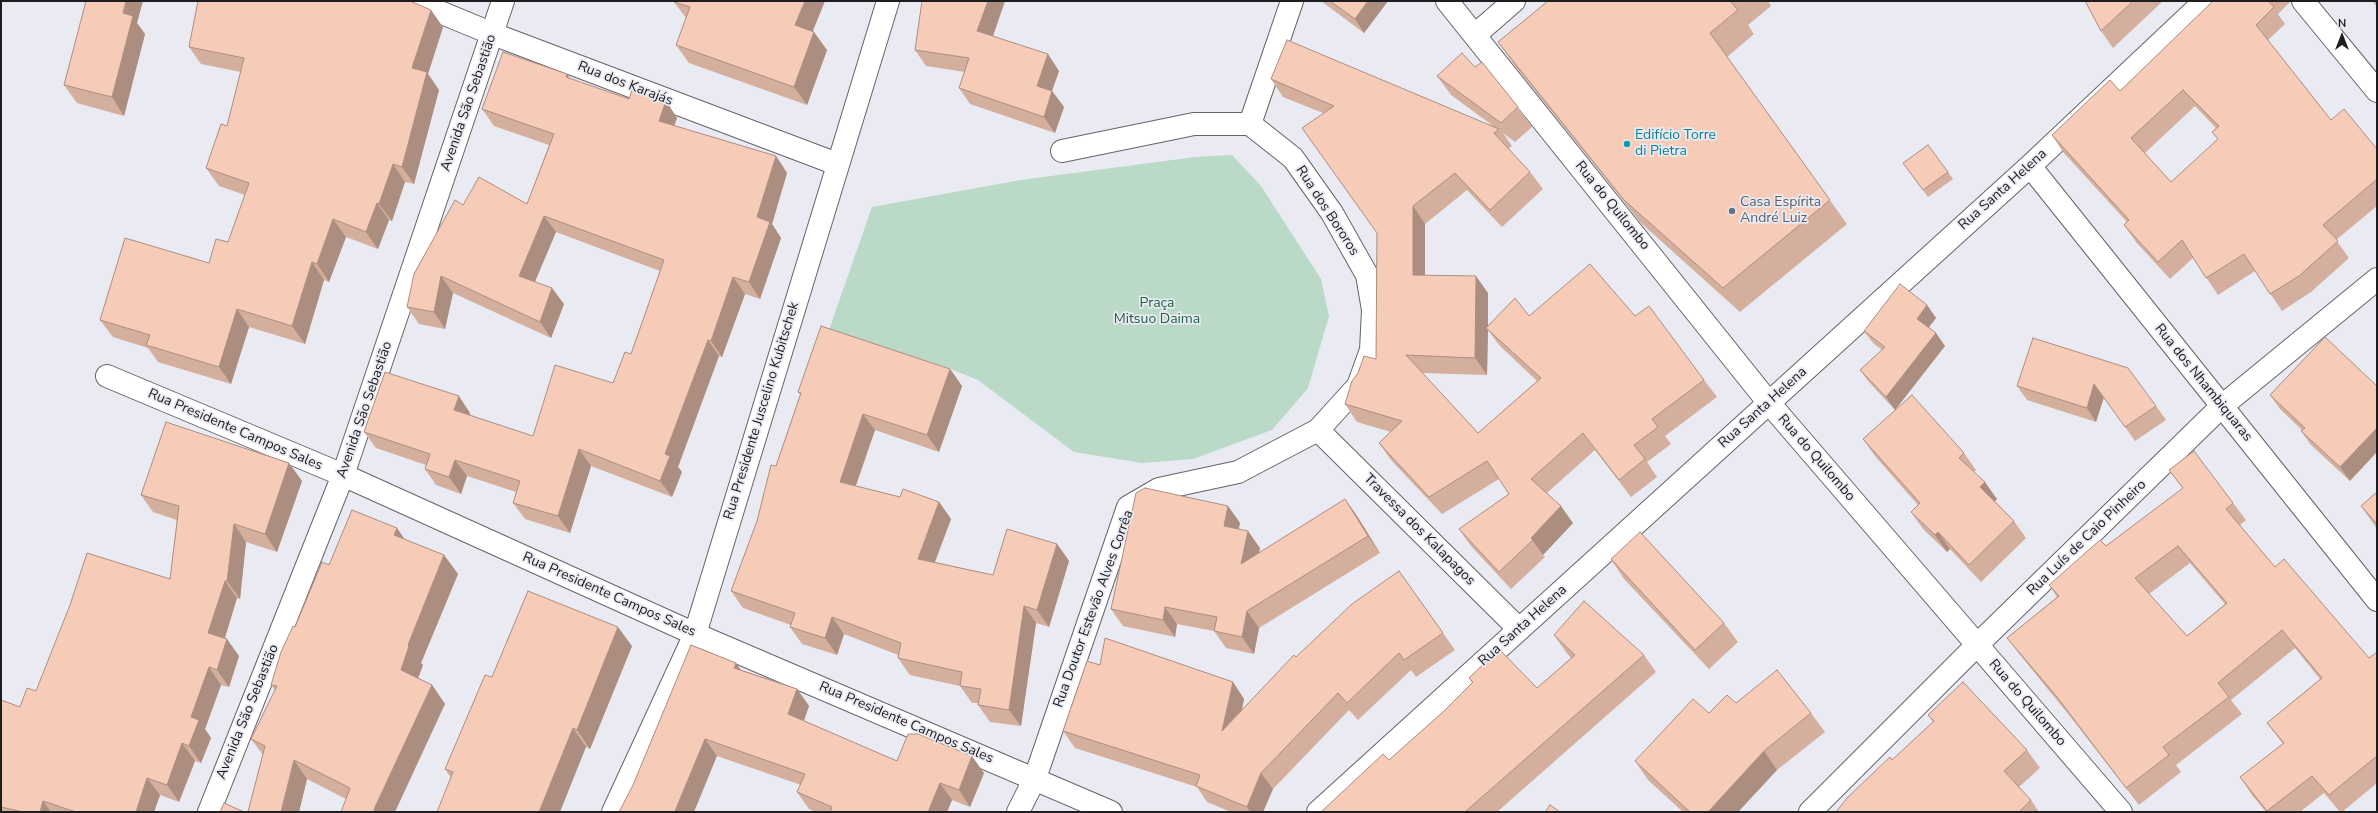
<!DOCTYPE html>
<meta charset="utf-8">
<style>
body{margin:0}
#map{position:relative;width:2378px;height:813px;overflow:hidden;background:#e9eaf2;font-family:"Nunito Sans",sans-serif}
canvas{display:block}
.frame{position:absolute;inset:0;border:2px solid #1d1d20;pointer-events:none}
.north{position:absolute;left:2322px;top:16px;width:40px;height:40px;-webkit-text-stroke:3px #e9eaf2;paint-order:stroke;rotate:0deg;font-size:11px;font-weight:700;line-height:16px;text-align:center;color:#1d1d20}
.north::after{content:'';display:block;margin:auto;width:14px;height:18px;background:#1d1d20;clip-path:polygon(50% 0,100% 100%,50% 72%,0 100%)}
</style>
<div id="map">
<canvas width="2378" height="813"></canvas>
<div class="frame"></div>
<div class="north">N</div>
</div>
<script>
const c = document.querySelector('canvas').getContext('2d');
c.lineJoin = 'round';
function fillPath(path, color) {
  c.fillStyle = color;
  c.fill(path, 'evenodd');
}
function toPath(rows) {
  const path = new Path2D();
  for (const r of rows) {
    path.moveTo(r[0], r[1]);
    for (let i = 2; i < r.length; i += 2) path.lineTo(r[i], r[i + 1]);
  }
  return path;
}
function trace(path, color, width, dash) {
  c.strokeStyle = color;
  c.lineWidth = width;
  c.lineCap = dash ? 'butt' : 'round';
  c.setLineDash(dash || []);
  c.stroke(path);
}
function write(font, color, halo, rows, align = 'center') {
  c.font = font + ' "Nunito Sans",sans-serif';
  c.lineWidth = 3.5;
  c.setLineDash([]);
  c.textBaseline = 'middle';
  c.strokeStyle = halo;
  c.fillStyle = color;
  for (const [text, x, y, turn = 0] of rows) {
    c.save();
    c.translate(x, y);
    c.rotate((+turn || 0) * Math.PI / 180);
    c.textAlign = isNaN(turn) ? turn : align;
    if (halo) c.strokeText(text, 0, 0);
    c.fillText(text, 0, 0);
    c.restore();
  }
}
const green = toPath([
 [1232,155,1261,186,1321,279,1329,316,1308,388,1272,430,1193,459,1142,463,1074,452,978,380,943,366,829,330,872,207,1021,180,1195,157]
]);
const minor = toPath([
 [413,1,493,34,837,164],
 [1447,1,1769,403,2121,812],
 [2303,1,2377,91],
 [1475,35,1514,1],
 [1062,151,1194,124,1250,124],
 [2030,166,2377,600],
 [107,376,343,475,695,634,1111,812],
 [1318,430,1519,629],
 [613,812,695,634,888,1],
 [1018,812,1035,778,1128,507,1159,489,1238,472,1318,430,1358,386,1371,350,1373,310,1367,275,1332,213,1293,158,1250,124,1292,1],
 [1318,812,2030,166,2205,1],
 [1810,812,1977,645,2222,406,2377,279]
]);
const tertiary = toPath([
 [209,812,343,475,503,1]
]);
const wall = toPath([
 [1005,1,993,36,1059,71,1052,91,1064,107,1055,133,970,104,959,88,965,72,926,66,915,50],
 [1321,1,1388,1,1364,33],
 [1548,1,1768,1,1771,6,1748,25,1754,34,1727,57,1847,224,1740,312,1641,223,1515,66,1498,42],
 [2085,1,2163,1,2113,48,2101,31],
 [2213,1,2291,1,2278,14,2285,24,2268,40,2331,120,2377,149,2377,206,2336,240,2349,258,2311,292,2282,311,2255,271,2218,295,2193,258,2170,279,2136,242,2124,225,2127,222,2063,152,2052,135,2120,91],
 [2195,106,2216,128,2212,132,2218,139,2171,182,2145,153],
 [2372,1,2377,1,2377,7],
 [674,2,812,31,827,50,807,105,689,63,676,45,686,18],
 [137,23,145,34,124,116,77,103,64,85],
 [443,27,428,74,439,90,414,184,405,182,392,221,389,220,378,249,346,237,329,282,324,280,305,344,249,327,231,384,158,362,148,348,113,337,100,320,209,263,228,242,245,195,219,186,206,168,227,126,241,72,201,64,189,47],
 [1475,67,1518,107,1532,127,1515,142,1503,133,1512,146,1508,149,1530,172,1543,189,1502,227,1467,190,1425,224,1425,275,1488,293,1488,326,1529,316,1635,316,1704,380,1717,397,1665,436,1671,444,1647,462,1657,477,1631,497,1595,450,1547,493,1573,523,1543,555,1545,557,1511,589,1471,546,1459,529,1509,494,1499,479,1442,514,1391,460,1379,443,1391,432,1357,422,1345,404,1376,359,1377,233,1323,113,1283,97,1271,79,1492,125,1451,95,1437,76],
 [1488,330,1499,345,1537,381,1478,433,1422,373,1487,375],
 [570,79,629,99,666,101,677,118,674,126,776,156,787,173,772,224,781,238,760,299,745,294,722,357,719,356,678,467,682,472,672,497,591,466,570,533,525,519,513,503,516,492,467,476,461,494,436,485,425,469,426,465,376,448,364,432,470,413,470,415,533,436,613,383,631,354,660,271,556,232,535,282,564,304,551,338,453,293,445,329,419,324,407,307,463,205,527,204,549,145,494,126,482,109],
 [1908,170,1948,172,1953,179,1928,197],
 [1927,305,1936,318,1929,327,1945,346,1895,410,1869,382,1860,370,1882,350,1873,343,1864,331],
 [2325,337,2350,481,2311,445,2301,431,2302,430,2280,409,2270,395],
 [2033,338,2156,406,2166,420,2135,441,2104,397,2096,422,2027,400,2017,386],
 [950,369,962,386,939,452,875,430,856,486,900,497,939,502,951,519,935,562,993,575,1057,544,1069,561,1049,627,1036,623,1021,726,990,722,978,705,978,703,972,703,960,686,910,675,898,658,898,655,844,634,837,655,802,644,790,627,791,625,743,608,731,591,757,521,776,466,800,395,798,392],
 [1863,439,1964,453,1976,470,1974,472,1997,499,1995,501,2014,521,2026,538,1981,582,1950,549,1947,552,1923,529,1911,512,1918,505,1875,456],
 [289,463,302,481,277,552,246,542,240,599,237,598,225,638,239,656,229,687,221,685,205,729,211,738,201,763,195,761,179,802,160,795,154,812,1,812,1,700,20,707,36,691,170,579,177,520,153,512,141,495],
 [2169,470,2233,503,2246,520,2240,525,2275,567,2369,658,2377,652,2377,783,2342,812,2340,812,2324,793,2300,812,2266,812,2252,795,2240,777,2283,744,2267,723,2320,679,2295,648,2231,700,2242,714,2176,765,2181,772,2139,805,2069,715,2020,655,2007,638,2057,597,2049,585,2106,546,2183,489],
 [2190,563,2225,604,2187,636,2149,594],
 [2377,492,2377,529,2361,506],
 [1345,499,1357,516,1380,553,1259,628,1254,654,1226,648,1214,631,1177,624,1175,637,1123,626,1111,609,1228,506,1240,523,1238,529,1260,548,1259,553],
 [404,539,444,555,458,574,421,663,423,665,418,678,432,685,445,704,346,799,307,779,299,812,248,812,263,755,251,739,275,690,271,685,295,627,329,565],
 [1611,559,1724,623,1738,642,1709,669,1624,579],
 [1399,571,1455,650,1416,677,1411,670,1358,720,1349,710,1273,789,1263,812,1231,812,1207,802,1197,787,1075,748,1063,731,1100,665,1233,682,1244,699,1242,710,1296,657],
 [1554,635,1644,655,1656,672,1497,812,1321,812,1389,760,1444,711,1472,683,1469,678,1537,688,1571,658,1566,652],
 [632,646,590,749,586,747,451,778,445,769,492,677],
 [742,670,797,689,809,706,804,721,897,761,984,773,970,807,952,800,947,812,816,812,809,809,797,792,801,785,717,756,619,812],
 [1736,703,1811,713,1825,732,1777,770,1738,812,1683,812,1648,780,1635,761,1709,713],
 [1928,715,2027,750,2040,768,2019,787,2031,800,2039,812,1836,812,1933,722]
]);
const shadedWall = toPath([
 [126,1,143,1,137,23,145,34,124,116,112,97,123,13],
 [805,1,825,1,808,43,795,25],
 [988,1,1005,1,989,47,977,31],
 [1368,1,1388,1,1364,33,1355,19],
 [431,10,443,27,428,74,439,90,414,184,402,167,412,68],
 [814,32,827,50,807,105,794,87],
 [1048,54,1059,71,1048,102,1037,86],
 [567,74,578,91,566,77],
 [1052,91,1064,107,1055,133,1044,117],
 [666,101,677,118,670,137,659,121],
 [776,156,787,173,772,224,781,238,760,299,749,282,757,217],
 [393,164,405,182,392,221,379,204],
 [377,203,389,220,378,249,366,232],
 [1413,206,1425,224,1425,292,1413,275],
 [544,216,556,232,530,293,519,276],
 [333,219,346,237,329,282,317,264],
 [312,262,324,280,305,344,292,326],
 [441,276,453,293,445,329,434,312],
 [1476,276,1488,293,1488,329,1486,328,1488,330,1487,375,1475,358],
 [733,277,745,294,722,357,711,341],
 [552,288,564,304,551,338,540,322],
 [1927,305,1936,318,1926,331,1917,319],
 [237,309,249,327,231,384,219,367],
 [1936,333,1945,346,1895,410,1886,397],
 [708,340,719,356,678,467,682,472,672,497,660,481,665,454],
 [950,369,962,386,939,452,927,435],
 [2094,384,2104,397,2096,422,2087,408],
 [459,396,470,413,466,427,454,410],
 [863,414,875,430,851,499,840,482],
 [2377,428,2377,452,2350,481,2340,467],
 [579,449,591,466,570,533,558,516],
 [455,460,467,476,461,494,449,477],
 [289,463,302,481,277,552,265,534],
 [1985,482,1997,499,1992,504,1980,487],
 [1345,499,1357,516,1380,553,1368,536],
 [939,502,951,519,930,575,918,559],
 [1228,506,1240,523,1236,543,1224,526],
 [1561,506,1573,523,1543,555,1531,538],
 [234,524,246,542,240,599,227,581],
 [397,528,410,547,394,535],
 [1248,531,1260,548,1253,581,1241,564],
 [1938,532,1950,549,1947,552,1935,535],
 [1057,544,1069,561,1049,627,1037,610],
 [444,555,458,574,421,663,423,665,414,689,401,670,408,645],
 [225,581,237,598,221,650,208,633],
 [1024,606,1036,623,1021,726,1009,710],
 [1165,607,1177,624,1175,637,1163,620],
 [1247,611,1259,628,1254,654,1242,637],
 [832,617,844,634,837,655,825,638],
 [618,627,632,646,590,749,577,730],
 [227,639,239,656,229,687,217,670],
 [736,663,748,680,734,668],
 [209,667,221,685,205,729,211,738,201,763,189,746,191,717],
 [1233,682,1244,699,1234,748,1222,731],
 [432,685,445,704,395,812,374,812,375,807],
 [797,689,809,706,800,731,788,714],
 [573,728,586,747,560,812,539,812],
 [705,739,717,756,694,812,675,812,675,811],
 [182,743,195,761,179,802,167,785],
 [1764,751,1777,770,1738,812,1708,812],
 [972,756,984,773,970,807,959,790],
 [294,760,307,779,299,812,281,812],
 [1261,773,1273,789,1263,812,1250,812,1247,807],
 [147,778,160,795,154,812,136,812],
 [940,783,952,800,947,812,928,812],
 [43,801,51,812,40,812]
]);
const building = toPath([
 [86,1,126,1,123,13,133,16,112,97,64,85,86,1],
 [198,1,410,1,431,10,412,68,427,72,402,167,393,164,379,204,377,203,366,232,333,219,317,264,312,262,292,326,237,309,219,367,146,345,150,335,100,320,125,238,209,263,216,239,228,242,249,183,206,168,221,124,227,126,244,58,189,47,198,1],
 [675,1,805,1,795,25,814,32,794,87,676,45,690,7,674,2,675,1],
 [922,1,988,1,977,31,1048,54,1037,86,1052,91,1044,117,959,88,969,58,915,50,922,1],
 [1330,1,1368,1,1355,19,1330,1],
 [1548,1,1732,1,1731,2,1738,10,1710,33,1830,200,1723,288,1624,200,1498,42,1548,1],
 [2085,1,2133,1,2101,31,2085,1],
 [2213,1,2268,1,2274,7,2256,25,2331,120,2344,109,2377,149,2377,179,2323,225,2338,241,2299,276,2270,294,2244,254,2206,278,2182,240,2158,262,2124,225,2129,220,2052,135,2110,80,2120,91,2213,1],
 [2183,90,2219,126,2212,132,2218,139,2171,182,2131,138,2183,90],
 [1287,40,1499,129,1494,133,1530,172,1490,210,1455,173,1413,206,1413,275,1476,276,1475,358,1406,355,1478,433,1541,378,1486,328,1515,298,1529,316,1590,264,1635,316,1649,306,1704,380,1652,419,1658,427,1634,445,1645,459,1619,480,1583,433,1531,479,1561,506,1531,538,1533,540,1499,572,1459,529,1509,494,1487,461,1429,497,1379,443,1402,421,1345,404,1352,381,1358,373,1364,356,1376,359,1377,233,1302,128,1334,106,1271,79,1287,40],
 [503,52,567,74,566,77,629,99,632,90,666,101,659,121,776,156,757,217,770,222,749,282,733,277,711,341,708,340,665,454,670,456,660,481,579,449,558,516,513,503,520,481,455,460,449,477,425,469,430,454,364,432,385,372,459,396,454,410,533,436,555,365,613,383,625,352,631,354,664,260,544,216,519,276,552,288,540,322,441,276,434,312,407,307,414,274,455,200,463,205,479,177,527,204,554,134,482,109,503,52],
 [1462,53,1475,67,1482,62,1518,107,1501,123,1437,76,1462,53],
 [1928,145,1948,172,1923,190,1903,163,1928,145],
 [1900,284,1927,305,1917,319,1936,333,1886,397,1860,370,1885,347,1864,331,1900,284],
 [821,326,950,369,927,435,863,414,840,482,900,497,903,489,939,502,918,559,993,575,1007,529,1057,544,1037,610,1024,606,1009,710,978,705,981,689,960,686,962,672,898,658,901,643,832,617,825,638,790,627,795,613,731,591,757,521,771,465,776,466,801,393,798,392,821,326],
 [2325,337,2377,386,2377,428,2340,467,2301,431,2305,428,2270,395,2325,337],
 [2033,338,2128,368,2156,406,2125,427,2094,384,2087,408,2017,386,2033,338],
 [1912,395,1964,453,1959,458,1985,482,1980,487,2014,521,1969,565,1938,532,1935,535,1911,512,1920,503,1863,439,1912,395],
 [166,422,289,463,265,534,234,524,227,581,225,581,208,633,227,639,217,670,209,667,191,717,199,720,189,746,182,743,167,785,147,778,136,812,76,812,43,801,40,812,23,812,1,807,1,700,20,707,27,688,36,691,70,605,87,553,170,579,179,506,141,495,166,422],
 [2194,451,2233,503,2226,509,2275,567,2284,559,2369,658,2377,652,2377,756,2329,795,2312,776,2267,811,2240,777,2284,743,2267,723,2322,678,2282,630,2218,683,2229,697,2163,747,2169,755,2126,788,2057,697,2007,638,2059,596,2049,585,2100,540,2106,546,2183,488,2169,470,2194,451],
 [2178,546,2227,603,2187,636,2135,578,2178,546],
 [1145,488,1228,506,1224,526,1248,531,1241,564,1345,499,1368,536,1247,611,1242,637,1214,631,1217,617,1165,607,1163,620,1111,609,1136,493,1145,488],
 [2377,492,2377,524,2361,506,2377,492],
 [352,510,397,528,394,535,444,555,408,645,409,646,401,670,432,685,375,807,374,812,341,812,350,788,294,760,281,812,248,812,265,746,251,739,277,686,271,685,281,652,293,626,295,627,322,562,329,565,352,510],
 [1640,532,1724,623,1695,650,1611,559,1640,532],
 [1399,571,1443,633,1404,660,1399,653,1347,703,1338,693,1261,773,1247,807,1196,786,1200,775,1063,731,1087,661,1100,665,1105,638,1233,682,1222,731,1294,655,1296,657,1352,604,1399,571],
 [528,591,618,627,577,730,573,728,539,812,437,812,453,772,445,769,485,675,492,677,528,591],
 [1584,601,1644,655,1466,811,1467,812,1321,812,1383,754,1389,760,1444,711,1473,682,1469,678,1499,649,1537,688,1575,655,1554,635,1584,601],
 [691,645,736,663,734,668,797,689,788,714,897,761,908,734,918,734,972,756,959,790,940,783,928,812,830,812,832,807,797,792,805,774,705,739,675,811,676,812,619,812,633,785,691,645],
 [1777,670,1811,713,1764,751,1708,812,1690,812,1635,761,1693,699,1709,713,1727,695,1736,703,1777,670],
 [1963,682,2027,750,2004,771,2031,800,2019,812,1836,812,1847,798,1890,757,1892,760,1934,721,1928,715,1963,682],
 [224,803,244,812,220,812,224,803],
 [1550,805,1560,812,1545,812,1550,805]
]);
const markers = [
 [1627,144,4,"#0f9aa8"],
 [1732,211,4,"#6b7280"]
];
const streetNames = [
 ["Rua dos Karajás",625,84,21],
 ["Avenida São Sebastião",469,103,-71],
 ["Rua Santa Helena",2003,190,-42],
 ["Rua do Quilombo",1612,206,51],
 ["Rua dos Bororos",1327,211,57],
 ["Rua dos Nhambiquaras",2203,383,51],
 ["Rua Santa Helena",1763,408,-42],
 ["Avenida São Sebastião",365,410,-71],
 ["Rua Presidente Juscelino Kubitschek",762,411,-73],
 ["Rua Presidente Campos Sales",235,430,23],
 ["Rua do Quilombo",1816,458,49],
 ["Travessa dos Kalapagos",1419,530,45],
 ["Rua Luís de Caio Pinheiro",2087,538,-44],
 ["Rua Presidente Campos Sales",609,595,24],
 ["Rua Doutor Estevão Alves Corrêa",1094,609,-70],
 ["Rua Santa Helena",1523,626,-42],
 ["Rua do Quilombo",2027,703,49],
 ["Avenida São Sebastião",248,712,-68],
 ["Rua Presidente Campos Sales",906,723,23]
];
const cultureNames = [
 ["Edifício Torre",1635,136],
 ["di Pietra",1635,152]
];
const worshipNames = [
 ["Casa Espírita",1740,203],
 ["André Luiz",1740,219]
];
const parkNames = [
 ["Praça",1157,304],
 ["Mitsuo Daima",1157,320]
];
fillPath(green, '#bad9c6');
trace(minor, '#64656b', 24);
trace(tertiary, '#64656b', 24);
trace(minor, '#fff', 22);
trace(tertiary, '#fff', 22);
fillPath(wall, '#d4af9e');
fillPath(shadedWall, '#ac8e81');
fillPath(building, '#f6cbb8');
trace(building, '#ac8e81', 1);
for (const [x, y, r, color] of markers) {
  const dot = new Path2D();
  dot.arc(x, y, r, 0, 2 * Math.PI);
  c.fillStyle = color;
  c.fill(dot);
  trace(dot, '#e9eaf2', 1.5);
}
write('14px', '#1d1d20', '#e9eaf2', streetNames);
write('14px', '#0d838f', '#e9eaf2', cultureNames, 'left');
write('14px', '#5b616d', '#e9eaf2', worshipNames, 'left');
write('14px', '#216343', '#e9eaf2', parkNames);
</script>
